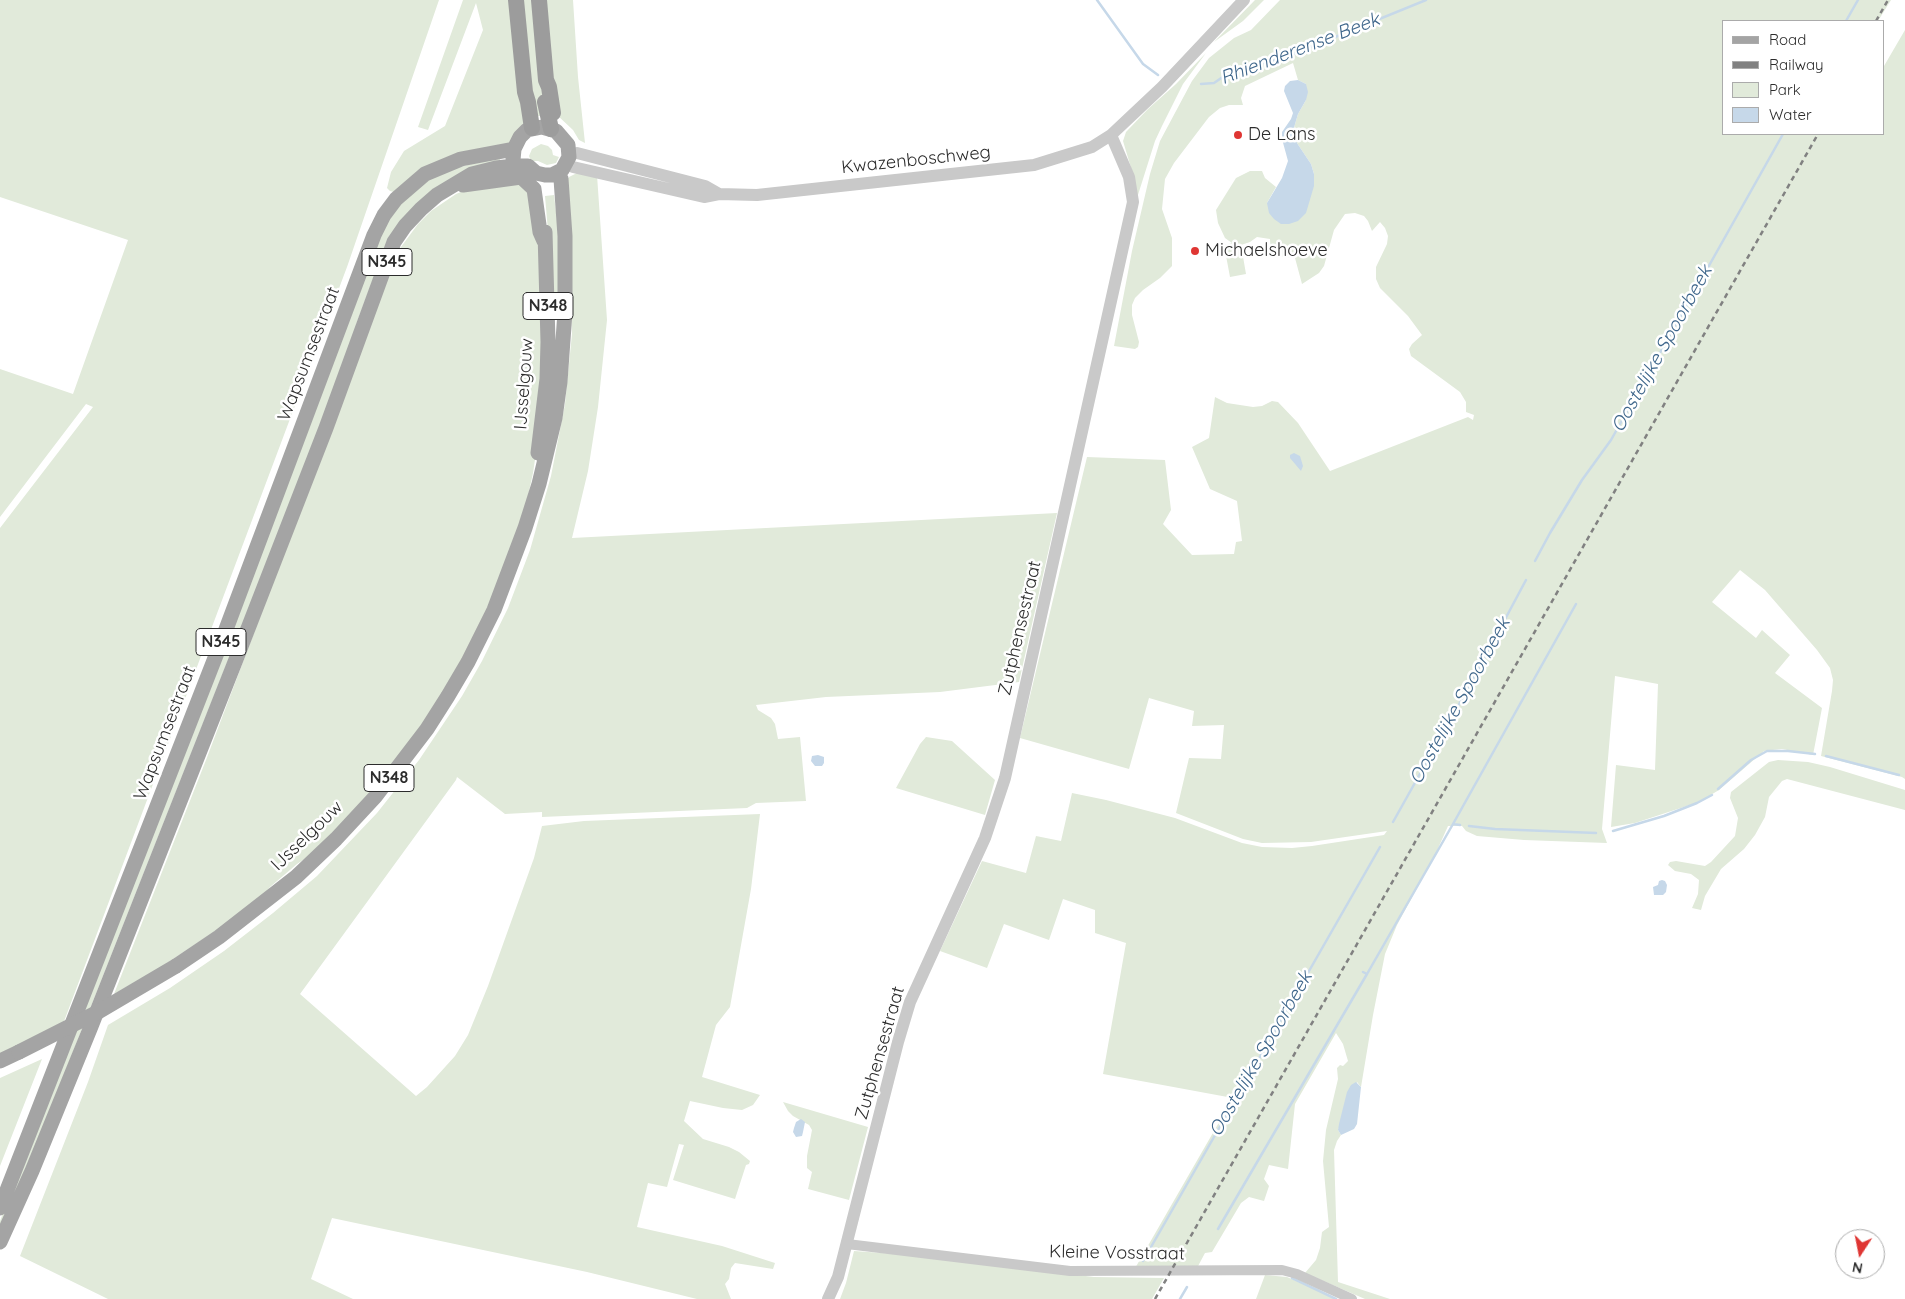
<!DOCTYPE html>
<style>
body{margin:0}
#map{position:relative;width:1905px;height:1299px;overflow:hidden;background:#fff;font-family:Quicksand,sans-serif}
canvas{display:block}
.legend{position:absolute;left:1722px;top:20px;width:162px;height:115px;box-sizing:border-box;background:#fff;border:1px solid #ababab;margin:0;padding:6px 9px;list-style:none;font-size:15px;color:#2c2c2c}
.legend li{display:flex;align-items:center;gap:10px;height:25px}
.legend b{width:25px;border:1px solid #ababab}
.north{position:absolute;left:1835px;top:1229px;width:50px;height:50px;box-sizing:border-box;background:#fff;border:1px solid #ababab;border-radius:50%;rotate:191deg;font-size:14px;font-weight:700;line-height:20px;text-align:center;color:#2c2c2c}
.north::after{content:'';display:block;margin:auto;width:18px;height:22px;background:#df3633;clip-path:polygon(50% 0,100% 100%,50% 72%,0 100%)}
</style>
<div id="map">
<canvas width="1905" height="1299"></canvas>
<ul class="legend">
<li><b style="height:6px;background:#a4a4a4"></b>Road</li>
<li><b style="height:6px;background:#818181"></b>Railway</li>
<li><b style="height:14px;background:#e1eada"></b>Park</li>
<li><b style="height:14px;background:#c6d8e9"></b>Water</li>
</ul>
<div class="north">N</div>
</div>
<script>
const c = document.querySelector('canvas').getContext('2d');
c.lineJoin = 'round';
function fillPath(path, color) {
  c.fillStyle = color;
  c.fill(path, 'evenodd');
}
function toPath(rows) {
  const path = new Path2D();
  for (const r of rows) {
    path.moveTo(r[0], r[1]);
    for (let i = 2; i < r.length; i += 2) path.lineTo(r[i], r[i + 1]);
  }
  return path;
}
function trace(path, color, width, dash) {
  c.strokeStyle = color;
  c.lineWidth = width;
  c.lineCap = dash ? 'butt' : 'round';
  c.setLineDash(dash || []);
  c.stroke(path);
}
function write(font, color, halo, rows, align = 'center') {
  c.font = font + ' Quicksand,sans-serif';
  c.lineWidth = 5;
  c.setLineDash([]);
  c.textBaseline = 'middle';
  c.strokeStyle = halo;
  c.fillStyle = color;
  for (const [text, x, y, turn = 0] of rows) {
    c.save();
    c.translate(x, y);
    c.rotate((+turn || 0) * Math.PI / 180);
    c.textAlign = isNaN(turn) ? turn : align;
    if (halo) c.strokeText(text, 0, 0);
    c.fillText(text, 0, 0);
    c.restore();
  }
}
const green = toPath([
 [0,0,439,0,347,267,63,1024,0,1054,0,528,93,407,86,404,0,517,0,369,73,394,128,240,0,197],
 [463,0,511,0,524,123,511,144,397,193,390,191,387,188,391,172,404,151,445,126,483,30,476,3,428,130,418,127],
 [521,0,534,0,544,115,534,117],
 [544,0,573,0,578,77,585,143,579,140,573,130,557,115],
 [1255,0,1264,0,1243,21,1214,42],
 [1280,0,1891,0,1878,21,1724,21,1724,134,1884,134,1884,66,1905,30,1905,779,1902,777,1821,756,1832,691,1833,680,1830,668,1817,650,1765,590,1740,570,1712,602,1756,638,1762,630,1790,655,1775,673,1822,708,1813,755,1782,749,1764,751,1719,790,1699,802,1635,823,1611,827,1616,765,1655,770,1658,684,1615,676,1602,829,1607,843,1524,840,1477,836,1466,831,1462,826,1448,826,1435,855,1397,925,1385,954,1373,1015,1361,1087,1357,1082,1338,1130,1341,1135,1337,1141,1334,1150,1338,1282,1390,1299,1365,1299,1305,1273,1316,1260,1320,1248,1322,1232,1329,1227,1323,1161,1326,1130,1338,1079,1337,1068,1340,1065,1343,1066,1348,1061,1343,1044,1336,1033,1295,1104,1288,1169,1269,1165,1264,1179,1269,1186,1264,1201,1249,1197,1241,1203,1212,1252,1205,1253,1197,1268,1134,1270,1233,1098,1103,1074,1126,943,1095,933,1095,910,1063,899,1049,940,1004,924,987,968,940,951,982,861,1026,873,1036,836,1061,841,1072,793,1106,800,1175,818,1242,843,1262,847,1292,848,1312,846,1384,835,1387,831,1311,842,1262,843,1243,839,1176,813,1189,758,1221,759,1224,725,1192,726,1194,711,1149,698,1129,769,1020,738,1087,457,1165,460,1171,510,1163,524,1192,555,1234,554,1236,542,1242,541,1237,501,1210,489,1192,447,1209,438,1215,397,1227,403,1253,407,1262,406,1272,401,1278,402,1298,423,1330,471,1468,417,1473,420,1474,415,1466,412,1466,402,1460,392,1411,356,1409,349,1412,344,1422,335,1408,316,1380,288,1376,279,1376,267,1387,244,1388,236,1385,228,1380,222,1372,231,1368,221,1364,216,1355,213,1345,214,1334,230,1324,266,1319,273,1302,284,1295,258,1271,255,1270,239,1257,237,1250,242,1241,245,1246,274,1230,277,1224,245,1232,243,1225,238,1218,223,1216,210,1236,178,1250,171,1262,171,1265,178,1276,187,1267,203,1314,186,1314,174,1311,164,1297,143,1293,131,1298,114,1306,100,1306,84,1298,80,1293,63,1245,86,1241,98,1243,105,1229,105,1220,108,1209,117,1174,163,1165,179,1162,209,1172,238,1172,266,1160,278,1143,290,1135,298,1132,305,1132,315,1139,342,1138,347,1135,349,1114,346,1132,251,1150,174,1160,141,1192,81,1209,58,1234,38,1251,30],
 [1206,53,1183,84,1162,126,1155,141,1137,198,1135,181,1123,141,1126,132,1148,109,1176,84],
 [541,144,548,146,552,150,553,155,559,157,556,163,547,165,538,161,531,161,529,156,532,149],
 [500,156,500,165,444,183,373,279,357,322,347,360,0,1236,0,1221,373,245,394,210,428,176],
 [577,173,597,175,607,320,598,407,588,471,572,538,1057,513,1019,682,940,692,826,697,756,705,758,710,771,718,775,724,778,739,800,737,806,801,756,803,747,808,542,817,542,812,505,814,457,777,456,780,300,994,416,1096,427,1087,455,1056,468,1035,488,986,534,858,542,826,584,821,760,814,751,889,730,1007,716,1025,702,1077,760,1095,753,1105,742,1110,723,1108,690,1101,684,1121,703,1139,729,1147,739,1152,750,1161,749,1164,746,1165,735,1199,673,1180,684,1145,679,1144,667,1187,648,1183,637,1227,722,1246,775,1263,773,1269,735,1263,731,1268,729,1279,725,1284,731,1299,697,1299,587,1272,332,1218,311,1279,353,1299,108,1299,20,1256,88,1082,108,1025,170,988,224,951,273,913,317,876,377,813,419,760,462,696,482,661,508,608,530,550,551,476,565,404,572,334,566,181,569,177],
 [520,183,531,196,543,267,541,420,533,473,521,528,485,622,427,719,381,782,312,854,297,864,270,887,262,897,232,920,161,967,114,994,206,760,398,251,418,224,431,211,456,194,473,187],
 [554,195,559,237,561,313,555,313,545,196],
 [926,737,952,741,995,780,985,815,896,788,920,744],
 [1778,760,1808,762,1830,767,1905,790,1905,810,1787,779,1782,781,1769,797,1765,817,1755,835,1744,849,1721,869,1705,896,1701,910,1692,908,1698,894,1699,880,1691,874,1675,871,1668,865,1670,862,1676,861,1705,866,1711,862,1735,836,1738,818,1730,798,1731,792,1769,762],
 [42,1059,0,1166,0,1078],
 [783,1102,868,1127,849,1200,808,1189,812,1172,807,1168,807,1156,812,1130,809,1125,793,1116,788,1111],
 [854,1251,896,1254,1094,1277,1164,1278,1152,1299,840,1299,846,1283],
 [1265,1275,1287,1277,1338,1299,1256,1299]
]);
const water = toPath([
 [1298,80,1306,84,1308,92,1306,100,1298,114,1293,131,1297,143,1311,164,1314,174,1314,186,1306,213,1298,221,1289,224,1281,224,1274,219,1269,213,1267,203,1282,178,1288,161,1282,139,1282,132,1291,119,1293,113,1284,91,1285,86,1290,81],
 [1294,453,1300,456,1303,466,1301,471,1290,458,1290,455],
 [818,755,824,757,824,763,822,766,815,766,811,761,812,756],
 [1662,880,1665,881,1667,885,1666,892,1663,895,1654,895,1653,887,1658,885,1659,881],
 [1356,1082,1361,1087,1357,1124,1354,1129,1341,1135,1338,1130,1339,1124,1347,1092,1351,1085],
 [801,1119,805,1122,803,1132,802,1136,796,1137,793,1132,794,1128,796,1122]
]);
const stream = toPath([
 [1097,0,1143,64,1158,75],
 [1846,21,1858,0],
 [1201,84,1214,83,1230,72,1286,57,1426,0],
 [1535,561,1550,533,1582,480,1611,440,1783,134],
 [1826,756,1899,775],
 [1718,789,1751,760,1767,751,1788,751,1815,754],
 [1393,822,1472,681,1526,580],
 [1453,824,1576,604],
 [1469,826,1495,829,1596,833],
 [1613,831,1664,816,1697,803,1712,795],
 [1363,972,1367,974,1453,824,1460,825],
 [1218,1229,1367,974],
 [1143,1261,1380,847],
 [1292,1278,1336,1299],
 [1180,1299,1187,1287]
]);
const minor = toPath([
 [847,1244,1070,1271,1282,1270,1297,1274,1352,1299]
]);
const tertiary = toPath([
 [577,153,705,186,719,194],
 [573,167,704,197,719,194,757,195,1034,165,1092,147,1111,135],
 [828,1299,838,1277,898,1042,910,1002,985,838,1005,778,1133,202,1129,177,1111,135,1162,87,1244,0]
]);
const primary = toPath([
 [463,185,521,177],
 [538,453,547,379,548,342,545,232],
 [176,966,219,937,296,877,336,839,375,797,427,729,448,696,468,662,494,610,525,528,539,484,555,418,560,382,565,312,565,236,561,179],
 [0,1061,19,1052],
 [0,1208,222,640,374,235,384,215,396,199,425,174,461,159,514,149],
 [0,1242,32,1171,90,1029,235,662,326,428,394,242,405,226,421,209,437,195,472,174,496,168,514,166,528,166,536,173,545,175,552,175,562,170,569,157,568,145,556,131,542,127,527,130,520,137,514,149,513,160,514,166,518,174,534,189,540,232,544,241]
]);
const trunk = toPath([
 [516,0,525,92,528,102,532,128],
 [539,0,546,80,549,87,553,113],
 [545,102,551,129]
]);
const rail = toPath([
 [1876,21,1888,0],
 [1155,1299,1818,134]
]);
const primaryBridge = toPath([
 [19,1052,98,1012,176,966]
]);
const markers = [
 [1238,135,5,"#df3633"],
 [1195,251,5,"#df3633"]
];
const shields = [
 [387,262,50],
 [548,306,50],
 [221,642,50],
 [389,778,50]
];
const shieldNames = [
 ["N345",387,262],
 ["N348",548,306],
 ["N345",221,642],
 ["N348",389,778]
];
const poiNames = [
 ["De Lans",1248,135],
 ["Michaelshoeve",1205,251]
];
const streetNames = [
 ["Kwazenboschweg",916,160,-6],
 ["Wapsumsestraat",309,354,-69],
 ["IJsselgouw",524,384,-86],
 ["Zutphensestraat",1020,628,-77],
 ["Wapsumsestraat",165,733,-69],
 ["IJsselgouw",307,836,-44],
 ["Zutphensestraat",880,1053,-74],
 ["Kleine Vosstraat",1117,1253,1]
];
const waterNames = [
 ["Rhienderense Beek",1300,49,-21],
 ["Oostelijke Spoorbeek",1662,349,-61],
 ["Oostelijke Spoorbeek",1460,701,-61],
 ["Oostelijke Spoorbeek",1261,1054,-60]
];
fillPath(green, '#e1eada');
fillPath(water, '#c6d8e9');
trace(stream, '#c6d8e9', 2.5);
trace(minor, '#c9c9c9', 10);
trace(tertiary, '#c9c9c9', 12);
trace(primary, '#a4a4a4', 15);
trace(trunk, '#9c9c9c', 16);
trace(rail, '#818181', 2.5, [5, 4]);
trace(primaryBridge, '#a4a4a4', 15);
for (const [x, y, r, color] of markers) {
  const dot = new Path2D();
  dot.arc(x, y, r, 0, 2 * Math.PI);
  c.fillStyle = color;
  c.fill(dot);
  trace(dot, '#fff', 2);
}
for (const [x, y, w] of shields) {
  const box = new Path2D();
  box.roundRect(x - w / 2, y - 13.5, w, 27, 4);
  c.fillStyle = '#fff';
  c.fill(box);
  trace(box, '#2c2c2c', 1);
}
write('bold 16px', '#2c2c2c', null, shieldNames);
write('18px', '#2c2c2c', '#fff', poiNames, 'left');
write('18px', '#2c2c2c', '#fff', streetNames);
write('italic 19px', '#3e668b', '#fff', waterNames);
</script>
